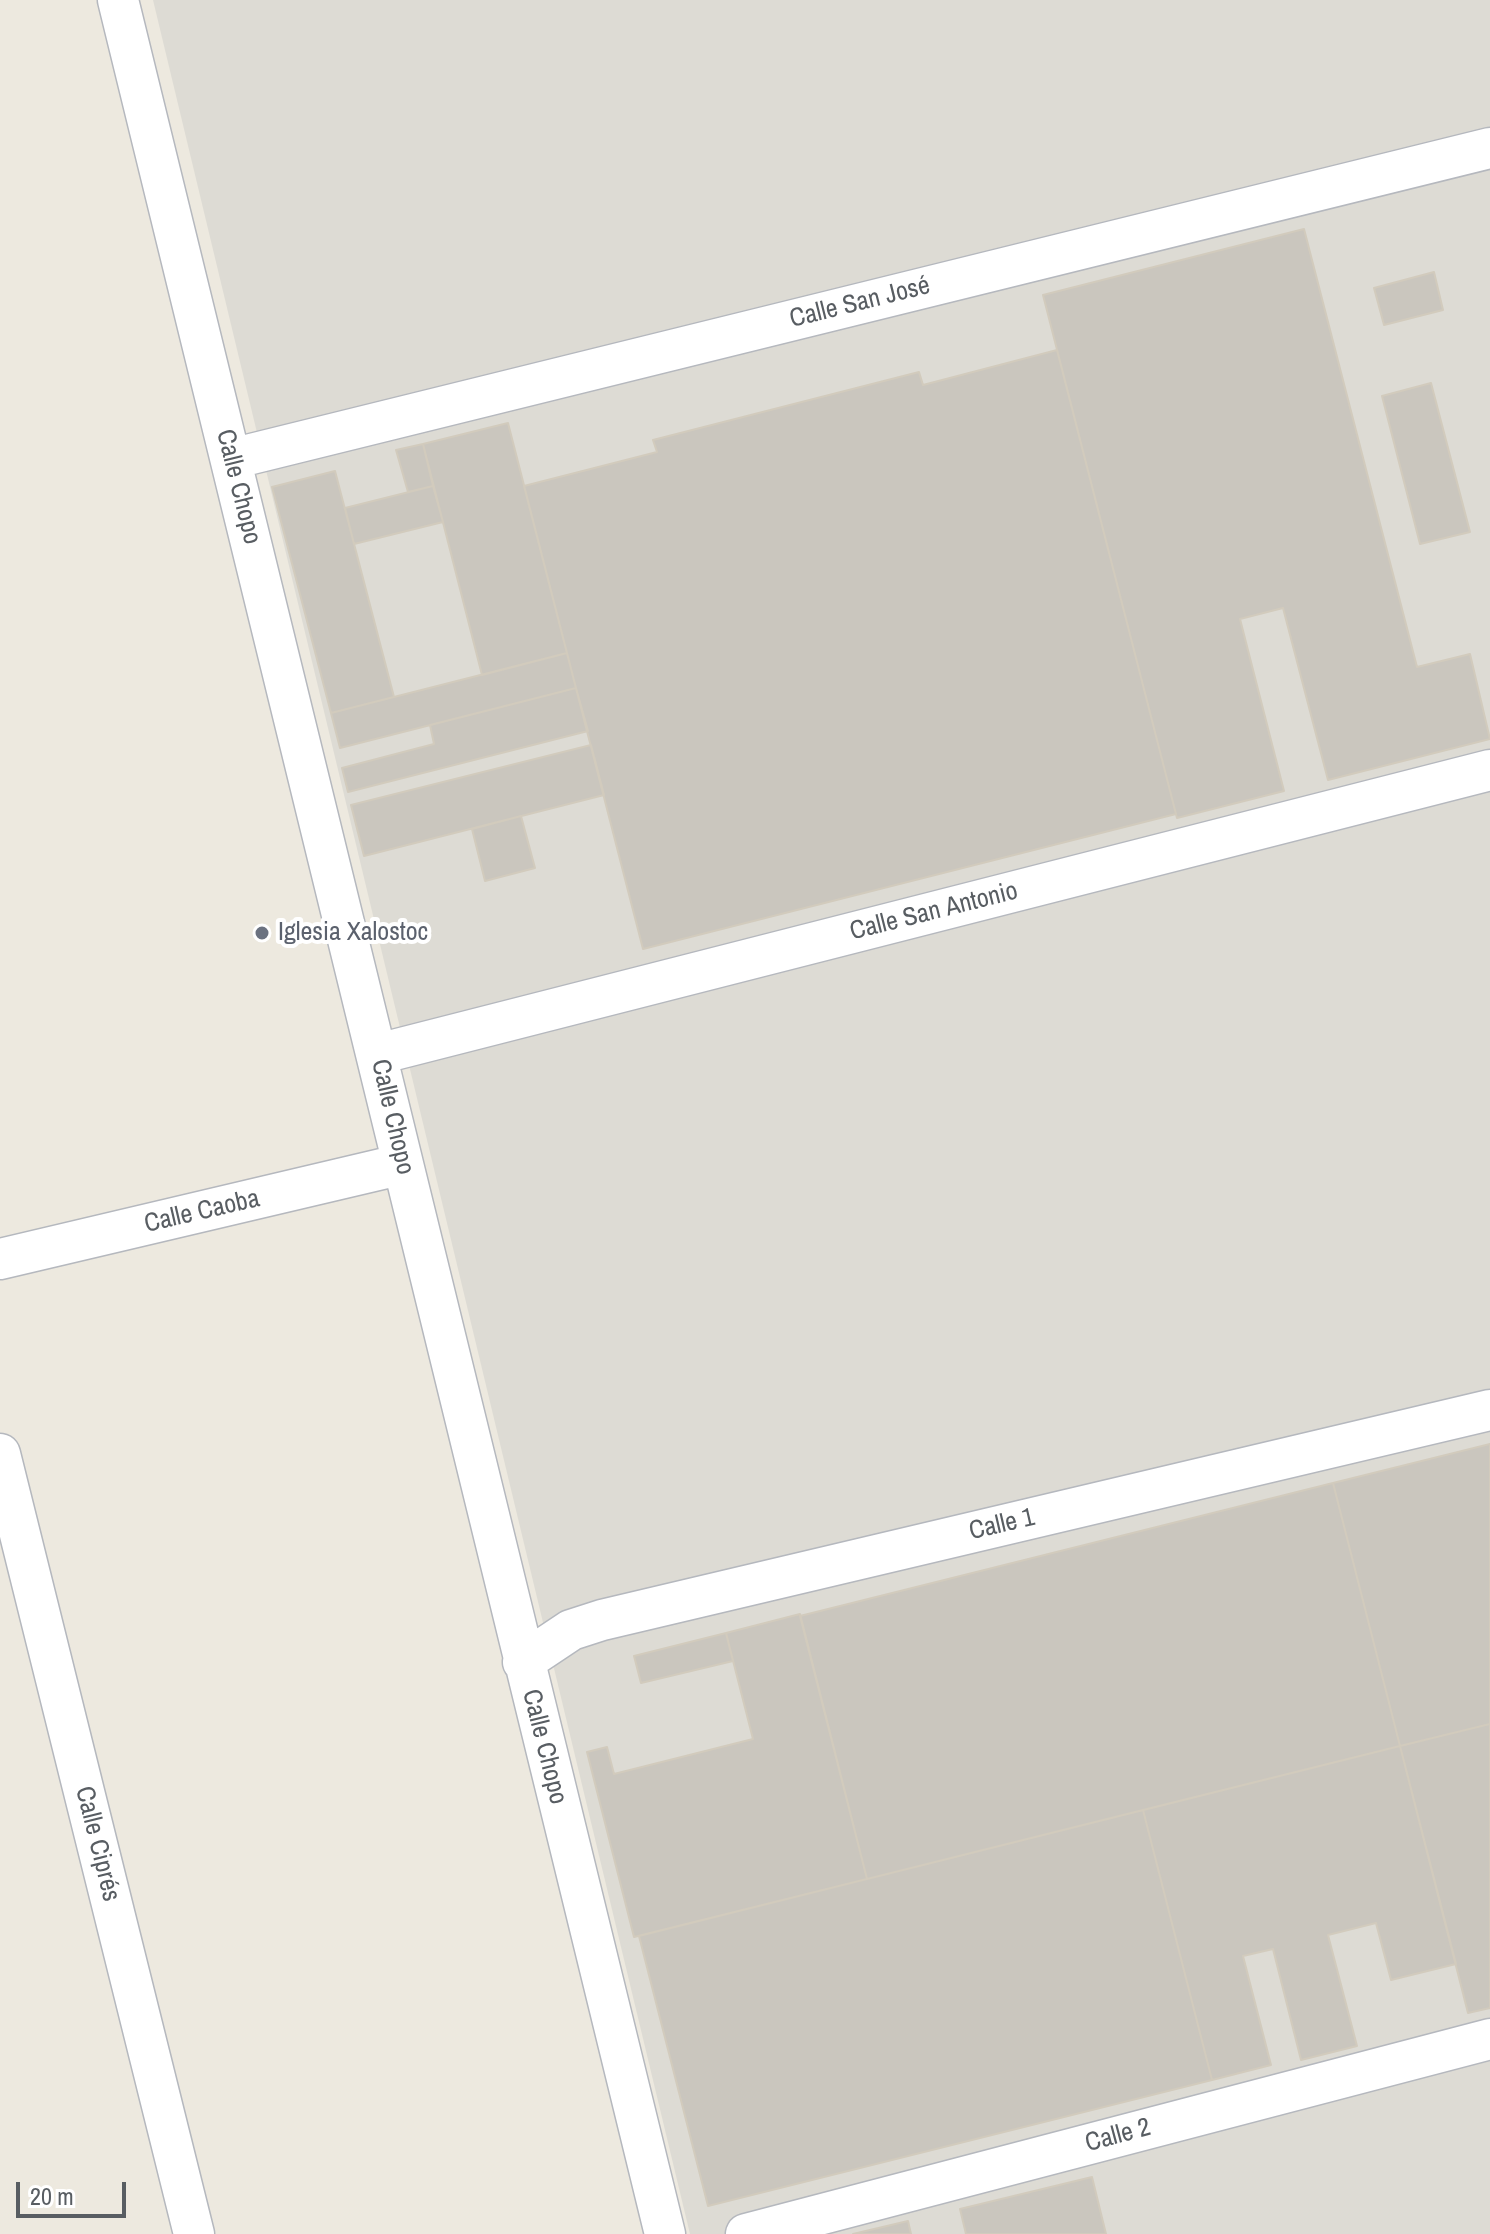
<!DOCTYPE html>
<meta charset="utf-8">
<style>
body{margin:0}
#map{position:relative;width:1490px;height:2234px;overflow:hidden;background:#ede9df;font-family:"Archivo Narrow",sans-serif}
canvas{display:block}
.scale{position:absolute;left:16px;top:2182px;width:110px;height:36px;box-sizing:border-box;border:4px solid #585d62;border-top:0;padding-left:10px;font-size:24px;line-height:28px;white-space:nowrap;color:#585d62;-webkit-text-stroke:6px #fff;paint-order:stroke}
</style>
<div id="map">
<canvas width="1490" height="2234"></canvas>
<div class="scale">20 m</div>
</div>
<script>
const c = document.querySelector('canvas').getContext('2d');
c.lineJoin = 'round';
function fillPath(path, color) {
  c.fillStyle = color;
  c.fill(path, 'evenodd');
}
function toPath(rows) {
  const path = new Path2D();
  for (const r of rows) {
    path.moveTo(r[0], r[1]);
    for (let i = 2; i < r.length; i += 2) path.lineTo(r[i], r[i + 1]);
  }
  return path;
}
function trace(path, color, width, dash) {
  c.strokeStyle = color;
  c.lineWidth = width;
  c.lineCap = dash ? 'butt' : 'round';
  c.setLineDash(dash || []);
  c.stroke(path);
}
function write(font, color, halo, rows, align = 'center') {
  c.font = font + ' "Archivo Narrow",sans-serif';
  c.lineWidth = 8;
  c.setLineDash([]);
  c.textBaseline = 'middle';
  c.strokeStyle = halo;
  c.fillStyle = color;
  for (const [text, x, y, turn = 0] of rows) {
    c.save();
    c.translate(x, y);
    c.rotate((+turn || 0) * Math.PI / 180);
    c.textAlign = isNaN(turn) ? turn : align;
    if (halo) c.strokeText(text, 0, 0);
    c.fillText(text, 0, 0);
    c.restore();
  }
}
const industrial = toPath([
 [153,0,1490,0,1490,2234,690,2234]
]);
const building = toPath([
 [1304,229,1417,667,1470,654,1490,739,1328,780,1283,608,1240,619,1284,791,1177,818,1043,295,1304,229],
 [1434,272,1443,310,1384,325,1374,288,1434,272],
 [1057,350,1176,814,643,949,524,486,657,452,653,440,919,372,923,385,1057,350],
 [1431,383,1470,532,1420,544,1382,396,1431,383],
 [508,423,567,653,482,675,423,444,508,423],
 [423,444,433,486,408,492,396,450,423,444],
 [335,471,394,697,331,713,272,487,335,471],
 [433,486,443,522,354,544,345,508,433,486],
 [567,653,576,688,340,748,331,713,567,653],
 [576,688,588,731,348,792,342,768,434,744,430,725,576,688],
 [591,745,604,795,364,856,351,805,591,745],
 [521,816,535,868,485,881,472,829,521,816],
 [1490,1444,1490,1724,1400,1746,1333,1483,1490,1444],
 [1333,1483,1400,1746,867,1879,800,1616,1333,1483],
 [800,1614,867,1879,634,1937,587,1752,607,1747,614,1774,753,1739,726,1633,800,1614],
 [726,1633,733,1661,641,1683,634,1656,726,1633],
 [1490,1724,1490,2008,1468,2013,1400,1746,1490,1724],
 [1400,1746,1456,1964,1391,1980,1376,1923,1328,1935,1357,2046,1301,2060,1273,1949,1243,1956,1271,2065,1212,2080,1143,1810,1400,1746],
 [1143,1810,1212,2080,708,2206,639,1936,1143,1810],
 [1092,2177,1106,2234,966,2234,960,2209,1092,2177],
 [908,2221,911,2234,853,2234,908,2221]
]);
const minor = toPath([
 [118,0,665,2234],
 [231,459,1490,148],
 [378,1054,1490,770],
 [0,1259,403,1164],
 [0,1454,194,2234],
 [523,1662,571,1630,602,1620,1490,1410],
 [746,2234,1490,2039]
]);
const markers = [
 [262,933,8,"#6b7280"]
];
const streetNames = [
 ["Calle San José",860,303,-14],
 ["Calle Chopo",238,487,76],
 ["Calle San Antonio",934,912,-14],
 ["Calle Chopo",392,1117,77],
 ["Calle Caoba",202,1212,-13],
 ["Calle 1",1002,1525,-13],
 ["Calle Chopo",544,1747,76],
 ["Calle Ciprés",97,1844,76],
 ["Calle 2",1118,2136,-15]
];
const worshipNames = [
 ["Iglesia Xalostoc",278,933]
];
fillPath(industrial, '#dddbd4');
fillPath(building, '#cac6be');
trace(building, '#d2cbbd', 2);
trace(minor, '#b5b8be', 43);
trace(minor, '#fff', 40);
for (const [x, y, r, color] of markers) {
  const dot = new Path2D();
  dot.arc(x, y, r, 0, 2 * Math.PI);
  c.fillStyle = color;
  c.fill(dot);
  trace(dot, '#fff', 3);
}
write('26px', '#585d62', '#fff', streetNames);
write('26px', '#5b616d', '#fff', worshipNames, 'left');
</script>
